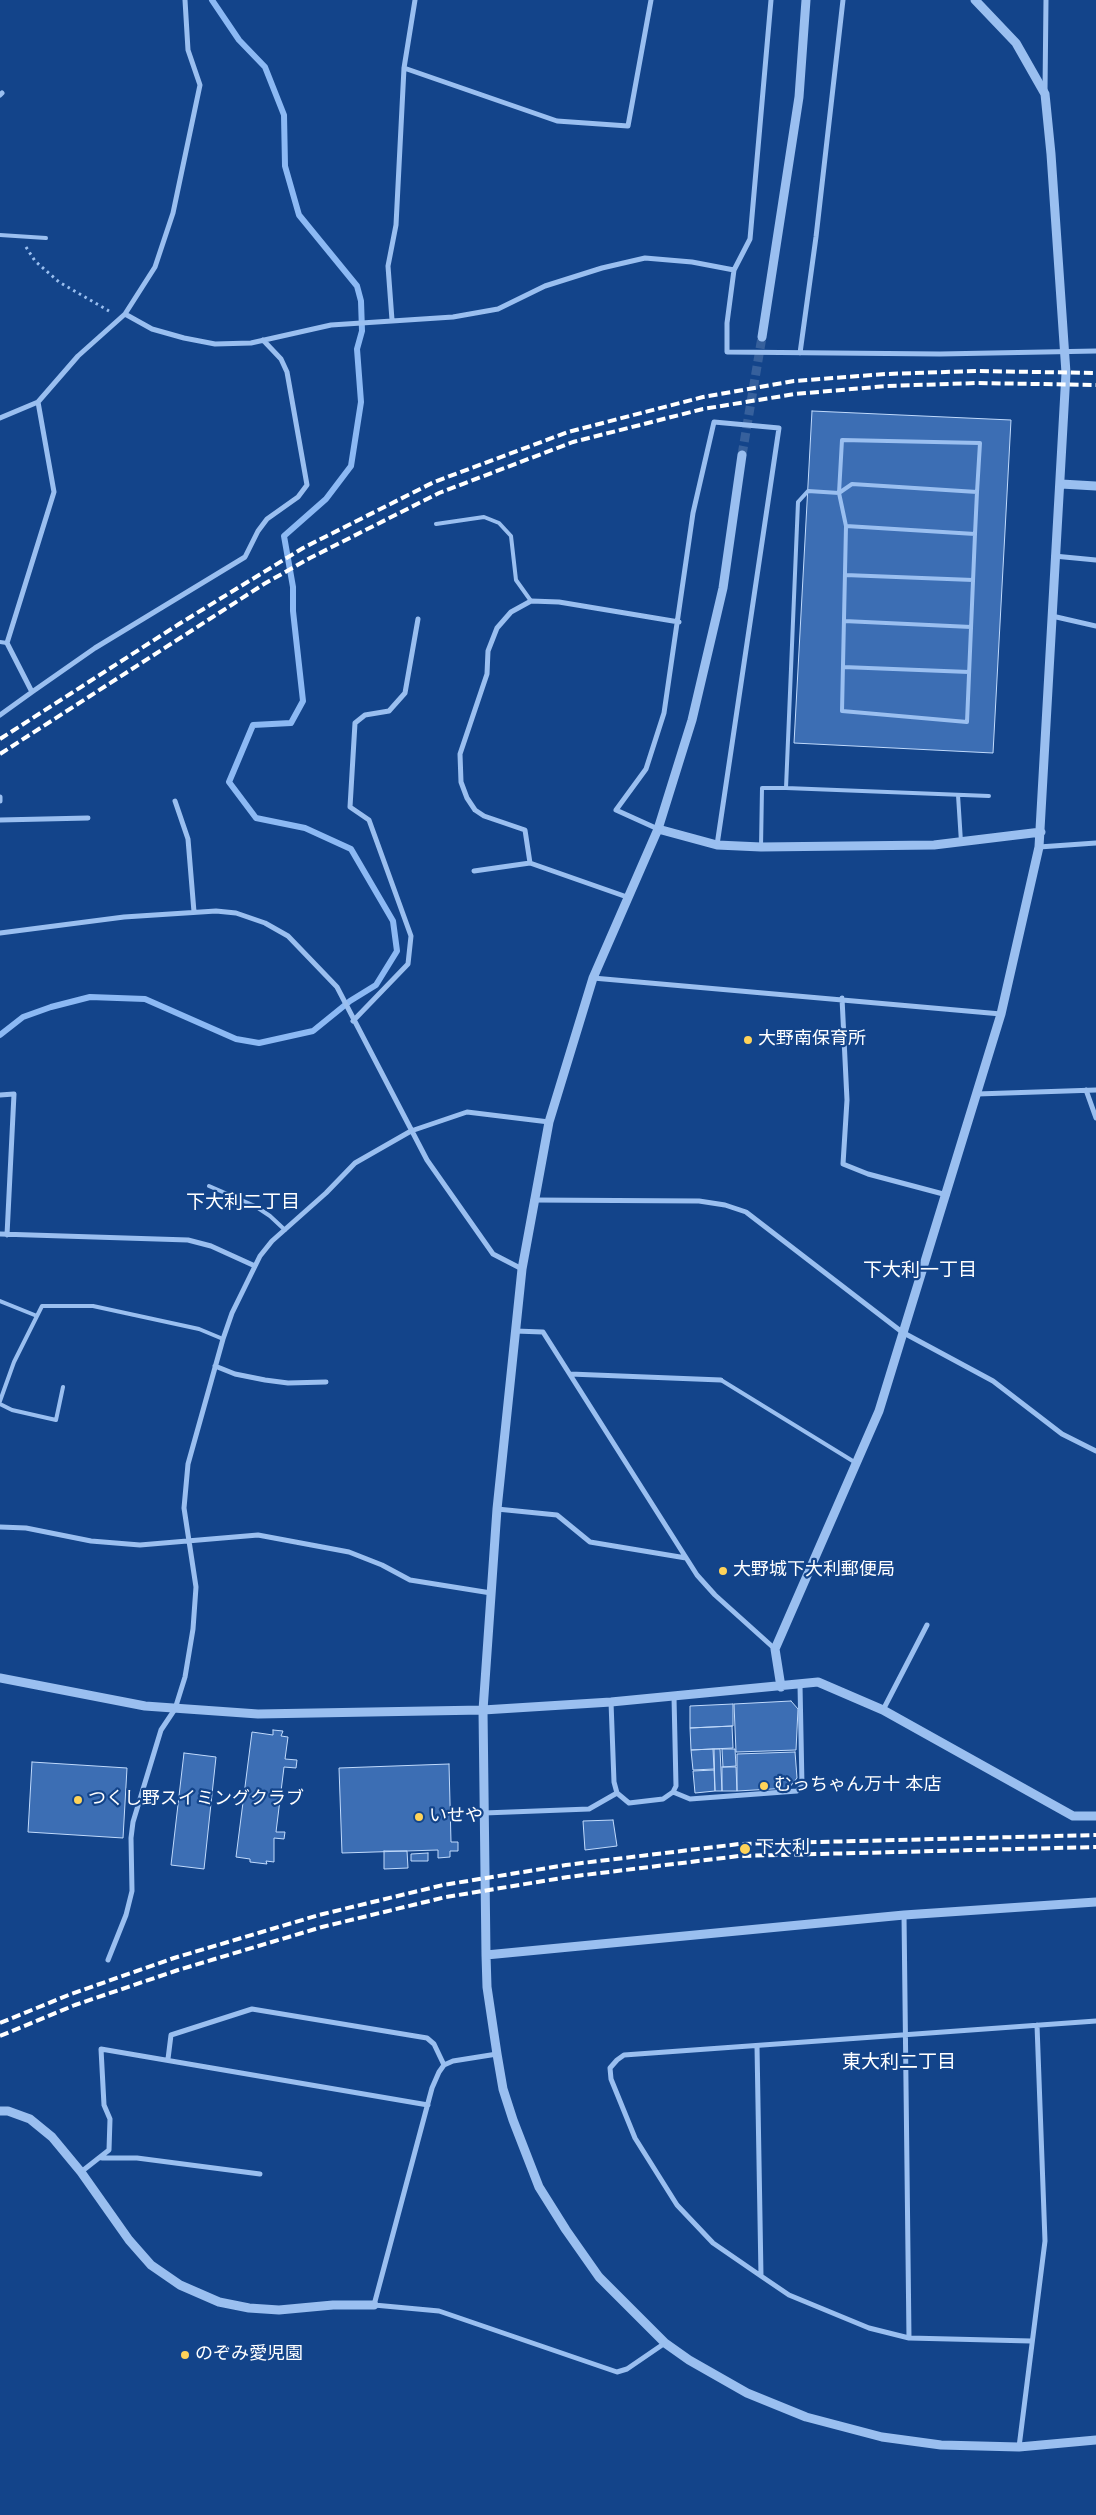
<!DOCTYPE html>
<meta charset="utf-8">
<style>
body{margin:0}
canvas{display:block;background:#13448a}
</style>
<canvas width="1096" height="2515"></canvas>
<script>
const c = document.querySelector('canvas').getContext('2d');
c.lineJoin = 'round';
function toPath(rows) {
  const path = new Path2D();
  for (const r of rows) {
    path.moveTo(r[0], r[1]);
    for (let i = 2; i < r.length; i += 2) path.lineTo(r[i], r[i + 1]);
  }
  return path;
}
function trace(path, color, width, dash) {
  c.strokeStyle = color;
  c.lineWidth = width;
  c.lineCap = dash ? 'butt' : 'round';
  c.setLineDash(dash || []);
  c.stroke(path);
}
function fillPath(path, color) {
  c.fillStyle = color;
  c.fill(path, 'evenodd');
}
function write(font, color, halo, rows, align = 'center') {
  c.font = font + ' Jost,"Noto Sans JP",sans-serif';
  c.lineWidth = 4.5;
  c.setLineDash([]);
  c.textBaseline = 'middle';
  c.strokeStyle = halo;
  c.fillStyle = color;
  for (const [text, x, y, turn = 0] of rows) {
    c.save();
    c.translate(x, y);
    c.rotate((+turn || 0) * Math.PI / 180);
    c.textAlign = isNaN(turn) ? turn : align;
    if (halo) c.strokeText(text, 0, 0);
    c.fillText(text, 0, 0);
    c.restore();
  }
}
const stream = toPath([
 [0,1035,23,1017,51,1007,90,997,145,999,236,1039,259,1043,313,1031,350,1001,376,985,397,951,393,921,351,849,305,828,256,818,229,782,253,725,291,723,303,701,293,611,293,587,284,536,326,499,351,466,361,402,357,349,362,331,361,301,357,286,299,215,285,166,284,115,265,67,239,40,212,0]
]);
const building = toPath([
 [812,411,1011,420,993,753,794,743,812,411],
 [791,1701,798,1709,796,1750,736,1752,734,1704,791,1701],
 [733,1704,733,1726,690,1728,690,1706,733,1704],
 [732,1726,733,1748,691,1750,690,1728,732,1726],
 [273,1730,283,1731,281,1736,288,1737,285,1759,297,1760,296,1768,284,1767,276,1832,285,1832,284,1839,274,1838,274,1862,266,1861,267,1864,250,1862,250,1859,236,1857,252,1732,273,1735,273,1730],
 [713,1749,714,1769,693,1770,691,1750,713,1749],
 [714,1749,720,1749,722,1791,715,1791,714,1749],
 [722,1749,735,1749,736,1766,723,1767,722,1749],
 [795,1752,797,1778,789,1788,737,1791,737,1754,795,1752],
 [184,1753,216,1757,204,1869,171,1865,184,1753],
 [32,1762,127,1768,123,1838,28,1832,32,1762],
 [449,1764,451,1842,458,1842,458,1851,450,1851,450,1857,438,1858,438,1850,342,1853,339,1768,449,1764],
 [722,1767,736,1767,737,1791,722,1791,722,1767],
 [714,1770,715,1791,695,1793,693,1771,714,1770],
 [613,1820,617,1846,585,1850,583,1821,613,1820],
 [384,1851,407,1851,408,1868,384,1869,384,1851],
 [428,1853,428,1861,411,1861,411,1854,428,1853]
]);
const tertiaryTunnel = toPath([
 [742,455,762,337]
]);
const path = toPath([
 [26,247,35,261,59,282,109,311]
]);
const service = toPath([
 [0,235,46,238],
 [839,493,842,440,980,443,977,492],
 [839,493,852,484,977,492,975,534],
 [436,524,484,517,499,523,511,536,516,580,531,601],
 [845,575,973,580],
 [844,621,971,627],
 [0,642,7,643],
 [843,667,969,672],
 [786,788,989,796],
 [958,795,961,842],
 [761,847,762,788,786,788,798,502,808,491,839,493,846,526,975,534,967,722,842,711,846,526],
 [209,1186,255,1206,270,1216,285,1230],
 [0,1301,37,1316],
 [721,1380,856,1463],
 [0,1401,14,1362,42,1306,93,1306,199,1329,223,1339],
 [0,1404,12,1410,56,1420,63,1387]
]);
const minor = toPath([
 [771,0,750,239,734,270,727,323,727,352,940,354,1096,351],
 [404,68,557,121,628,126,651,0],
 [1045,91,1046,0],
 [0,95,2,93],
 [125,314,152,329,184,338,215,344,251,343,331,325,453,317,498,309,545,286,602,268,645,258,692,262,734,270],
 [392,320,388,266,396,225,404,68,415,0],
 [800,353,816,237,843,0],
 [0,418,38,402,78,356,125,314,155,267,173,213,200,85,188,50,185,0],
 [1054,556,1096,560],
 [1052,616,1096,626],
 [32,692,95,648,245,557,258,531,267,519,298,497,307,485,287,372,281,359,263,340],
 [0,715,32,692,7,643,54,492,38,402],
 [0,797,0,801],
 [175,801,188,839,194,912],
 [0,820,88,818],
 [658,829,616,810,646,769,664,713,693,513,714,422,779,428,717,845],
 [1039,847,1096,843],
 [530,863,525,830,484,816,475,810,467,798,461,782,460,754,487,674,488,651,497,628,511,612,531,601,559,602,679,622],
 [474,871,530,863,627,897],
 [0,933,124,917,216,911,236,913,265,923,288,936,337,987,427,1160,493,1254,522,1269],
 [593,978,1001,1014],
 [842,998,847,1100,843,1164,868,1174,947,1195],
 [353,1021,408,964,411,936,369,820,350,807,355,723,365,715,389,711,405,693,418,619],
 [1086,1090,1096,1118],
 [977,1094,1096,1090],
 [0,1095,14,1094,7,1235],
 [533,1200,699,1201,725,1205,746,1212,902,1332,993,1381,1062,1434,1096,1451],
 [0,1234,188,1240,211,1246,255,1266],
 [515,1331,543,1332,697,1575,715,1595,775,1649],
 [215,1366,235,1374,265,1380,288,1383,326,1382],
 [570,1374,721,1380],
 [497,1509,557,1515,590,1542,686,1558],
 [0,1527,26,1528,91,1541,140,1545,258,1535,349,1552,382,1565,410,1580,491,1593],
 [611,1702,614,1782,617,1793,629,1803,663,1799,673,1792,676,1786,674,1697],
 [883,1710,927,1625],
 [673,1792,690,1799,797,1791,802,1786,800,1685],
 [484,1813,589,1809,617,1793],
 [904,1915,909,2338],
 [108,1960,126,1915,132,1891,131,1838,133,1822,161,1730,175,1709,185,1677,193,1629,196,1587,184,1508,188,1464,223,1339,232,1313,260,1256,272,1241,326,1193,355,1163,411,1131,467,1112,549,1122],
 [757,2046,761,2276],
 [497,2054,453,2061,444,2065,439,2072,432,2088,374,2305,439,2311,617,2372,627,2369,665,2343],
 [168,2059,171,2035,252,2009,427,2038,434,2044,444,2065],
 [102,2158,137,2158,260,2174],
 [81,2172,109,2150,110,2119,104,2105,101,2049,428,2105],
 [1031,2341,909,2338,869,2328,789,2295,761,2276,713,2243,677,2205,635,2138,611,2079,610,2068,617,2060,624,2055,1096,2021],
 [1019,2447,1045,2241,1037,2025]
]);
const tertiary = toPath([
 [762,337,799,97,806,0],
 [742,455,723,588,692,720,658,829,593,978,549,1122,522,1269,497,1509,483,1710,486,1955,487,1987,497,2054,503,2089,513,2120,539,2187,566,2230,599,2277,665,2343,689,2360,747,2393,806,2417,882,2437,941,2445,1019,2447,1096,2440],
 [1061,484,1096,486],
 [658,829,717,845,761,847,934,845,1041,832],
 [0,1678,145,1706,258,1714,483,1710,611,1702,818,1682,883,1710,1073,1816,1096,1816],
 [781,1687,775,1649,879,1411,1001,1014,1039,847,1066,373,1051,154,1045,94,1016,43,975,0],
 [486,1955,904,1915,1096,1902],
 [0,2111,8,2111,30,2119,52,2137,81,2172,129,2240,151,2265,180,2285,219,2302,249,2308,279,2310,333,2305,374,2305]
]);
const rail = toPath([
 [0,739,179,624,303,548,434,482,568,432,703,397,794,381,886,374,976,371,1096,373],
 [0,754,264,584,310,558,439,493,573,442,703,409,795,394,887,386,977,383,1096,385],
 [0,2023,71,1994,174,1958,319,1915,443,1885,566,1865,739,1844,1096,1835],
 [0,2036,75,2005,178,1970,322,1927,446,1897,568,1877,739,1856,1096,1847]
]);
const markers = [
 [748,1040,5,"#ffd359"],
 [723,1571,5,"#ffd359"],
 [764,1786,5,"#ffd359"],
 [78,1800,5,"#ffd359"],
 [419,1817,5,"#ffd359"],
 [745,1849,6,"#ffd359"],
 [185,2355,5,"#ffd359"]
];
const poiNames = [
 ["大野南保育所",758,1040],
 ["大野城下大利郵便局",733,1571],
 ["むっちゃん万十 本店",774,1786],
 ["つくし野スイミングクラブ",88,1800],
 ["いせや",429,1817],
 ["下大利",756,1849],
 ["のぞみ愛児園",195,2355]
];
const neighbourhoodNames = [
 ["下大利二丁目",243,1203],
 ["下大利一丁目",920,1271],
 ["東大利二丁目",899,2063]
];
trace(stream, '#8cb9f4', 6);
fillPath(building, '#3c6eb4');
trace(building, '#c0dafc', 1);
trace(tertiaryTunnel, '#36609c', 9, [9, 4.5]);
trace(path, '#9abff0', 3, [2.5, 4]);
trace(service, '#9abff0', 4);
trace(minor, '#9abff0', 5);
trace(tertiary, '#9abff0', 9);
trace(rail, '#fff', 4, [9, 4]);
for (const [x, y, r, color] of markers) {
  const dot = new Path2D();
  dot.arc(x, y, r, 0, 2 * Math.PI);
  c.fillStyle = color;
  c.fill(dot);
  trace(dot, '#13448a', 2);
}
write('18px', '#fff', '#13448a', poiNames, 'left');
write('19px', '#fff', '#13448a', neighbourhoodNames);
</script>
